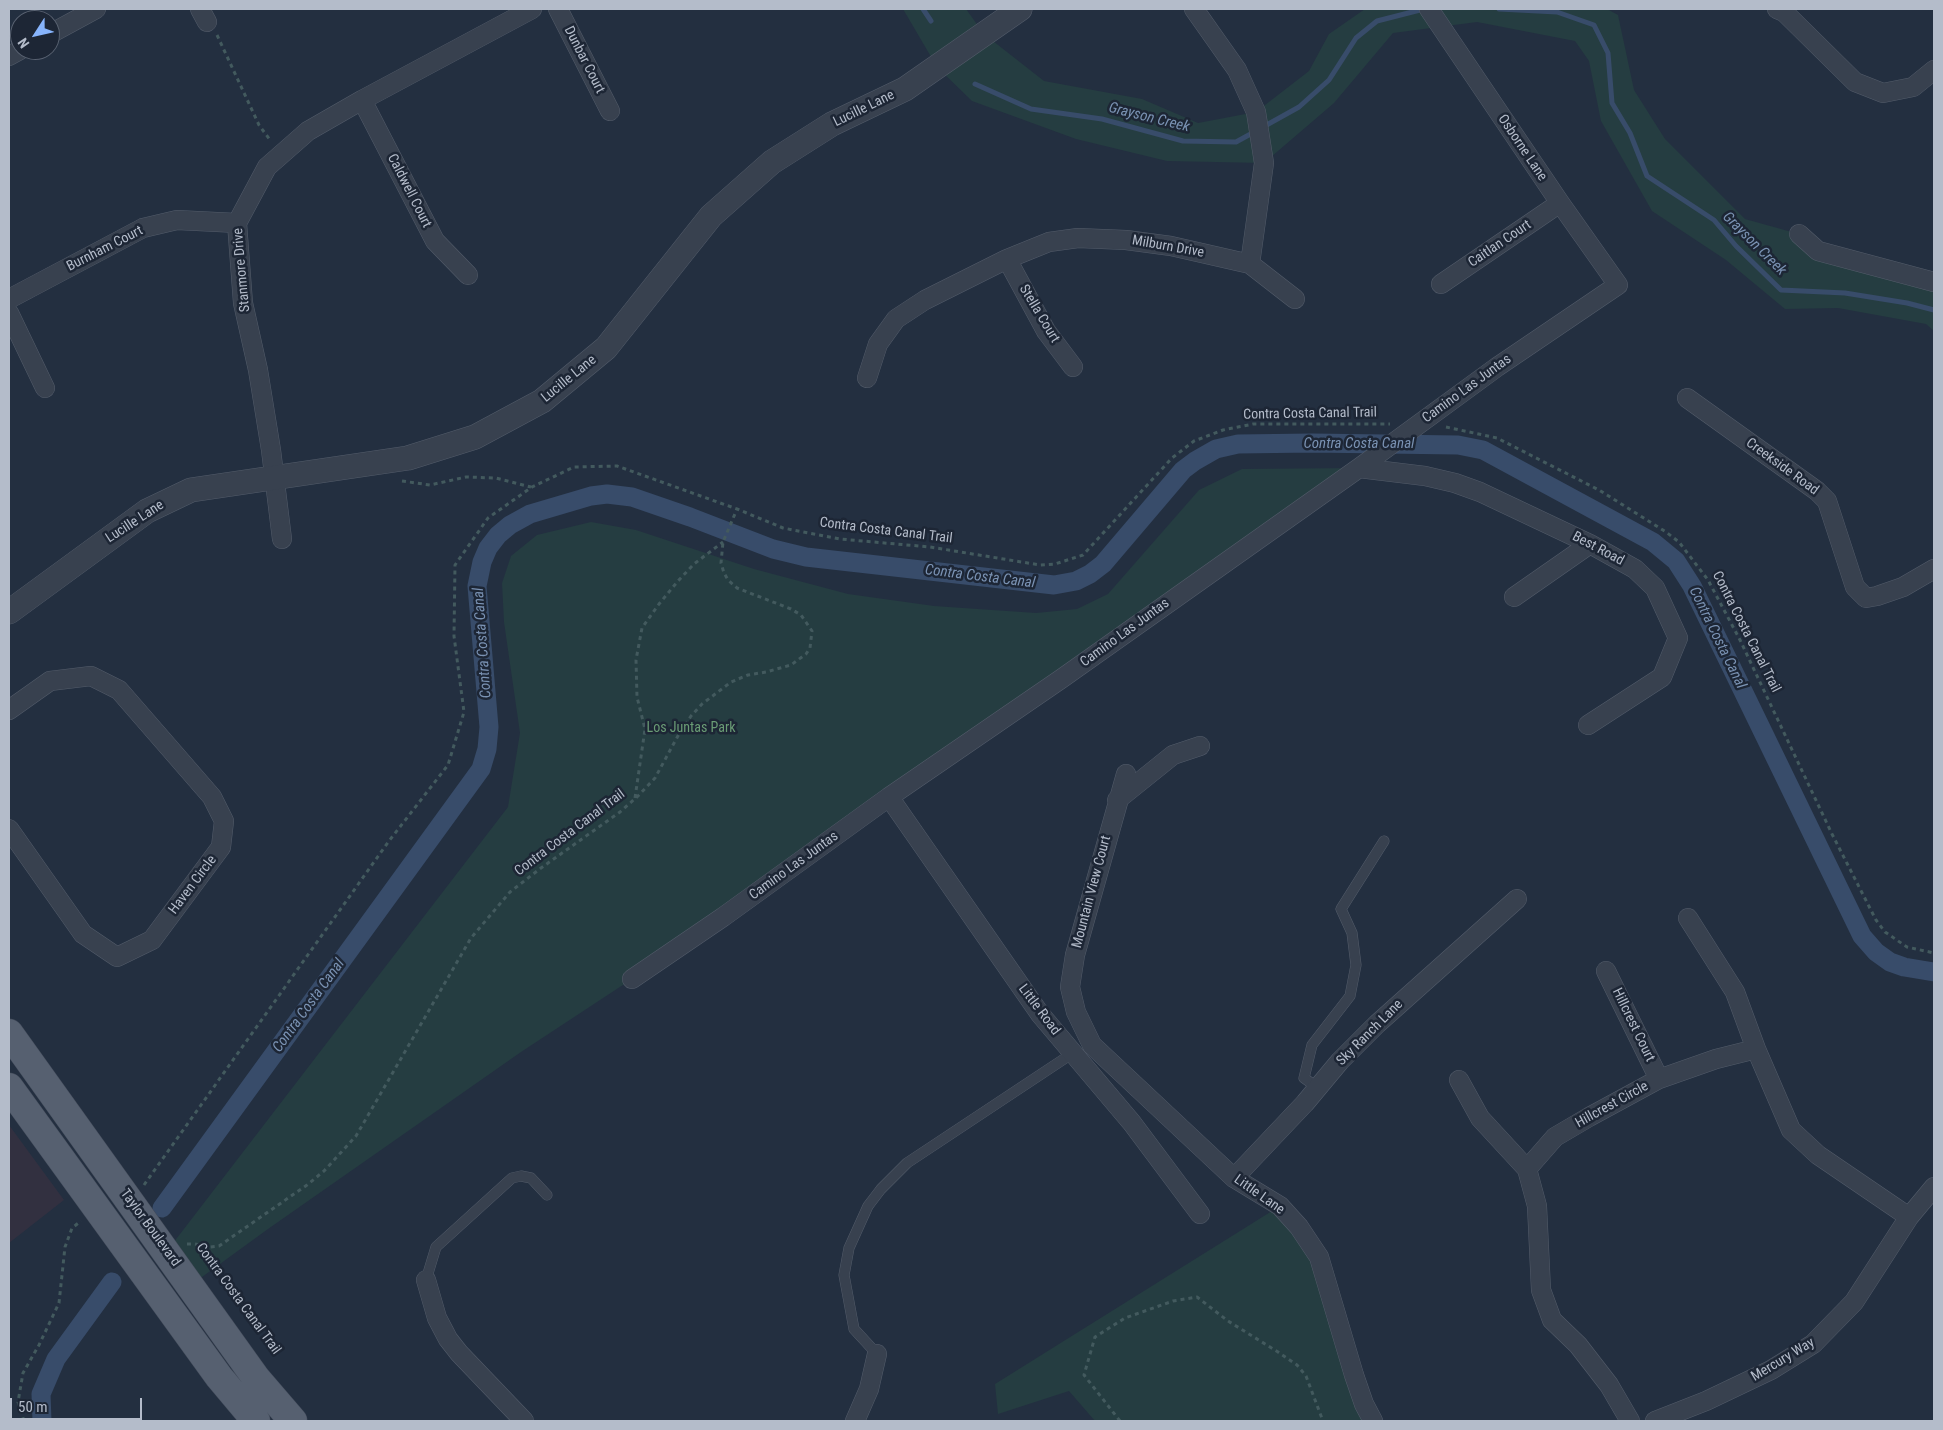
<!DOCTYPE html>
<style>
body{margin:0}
#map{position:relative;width:1943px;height:1430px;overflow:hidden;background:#232f40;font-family:"Roboto Condensed",sans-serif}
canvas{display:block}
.frame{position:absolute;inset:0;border:10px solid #b4bcca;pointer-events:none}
.north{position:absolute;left:10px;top:10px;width:50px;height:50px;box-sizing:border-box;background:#1d2635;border:1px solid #596271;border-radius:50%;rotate:235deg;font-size:14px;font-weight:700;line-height:20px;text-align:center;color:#b4bcca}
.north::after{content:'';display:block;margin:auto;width:18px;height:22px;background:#87b4fc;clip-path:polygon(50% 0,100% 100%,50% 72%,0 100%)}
.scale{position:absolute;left:10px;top:1398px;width:132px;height:22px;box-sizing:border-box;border:2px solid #b4bcca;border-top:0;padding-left:6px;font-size:15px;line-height:18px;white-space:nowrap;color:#b4bcca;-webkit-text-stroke:4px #1d2635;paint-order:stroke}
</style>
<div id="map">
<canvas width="1943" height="1430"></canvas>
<div class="frame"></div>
<div class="north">N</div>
<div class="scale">50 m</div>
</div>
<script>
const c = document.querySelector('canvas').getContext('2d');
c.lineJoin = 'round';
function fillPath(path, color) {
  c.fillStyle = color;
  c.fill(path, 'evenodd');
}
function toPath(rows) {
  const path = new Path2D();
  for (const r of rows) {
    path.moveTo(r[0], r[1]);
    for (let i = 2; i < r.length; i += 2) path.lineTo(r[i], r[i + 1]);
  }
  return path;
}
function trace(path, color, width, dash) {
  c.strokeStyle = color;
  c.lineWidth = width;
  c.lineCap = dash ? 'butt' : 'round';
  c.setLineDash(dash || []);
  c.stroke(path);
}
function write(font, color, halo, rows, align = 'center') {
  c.font = font + ' "Roboto Condensed",sans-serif';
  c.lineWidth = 5;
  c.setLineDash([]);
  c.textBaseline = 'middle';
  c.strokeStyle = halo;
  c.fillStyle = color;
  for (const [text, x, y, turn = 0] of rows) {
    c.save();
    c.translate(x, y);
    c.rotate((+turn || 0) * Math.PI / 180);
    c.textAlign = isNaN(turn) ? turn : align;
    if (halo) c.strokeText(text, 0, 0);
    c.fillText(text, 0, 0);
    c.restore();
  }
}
const medical = toPath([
 [9,1125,64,1200,9,1243]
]);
const green = toPath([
 [903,9,966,9,984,34,1044,81,1142,99,1198,123,1256,112,1309,71,1329,34,1365,9,1607,9,1618,15,1634,90,1665,139,1745,219,1799,234,1818,251,1934,282,1934,331,1926,324,1838,308,1785,309,1726,260,1652,211,1601,121,1589,61,1575,41,1477,22,1393,33,1334,103,1264,163,1167,161,1076,139,972,101,937,67],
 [1359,468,632,979,521,1052,268,1229,191,1285,167,1251,508,807,520,733,504,622,502,583,511,556,537,535,591,522,636,530,754,569,848,594,934,606,1036,613,1077,609,1108,594,1199,490,1242,469],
 [1280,1206,1299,1227,1373,1421,1095,1421,1069,1391,998,1414,995,1384]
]);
const stream = toPath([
 [923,9,931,21],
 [1499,9,1557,12,1594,25,1608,53,1612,103,1630,133,1647,176,1714,220,1736,246,1781,290,1845,293,1907,303,1934,310],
 [975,84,1031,109,1102,119,1183,141,1236,142,1256,131],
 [1263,127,1299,107,1329,80,1356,38,1377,21,1424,9]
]);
const canal = toPath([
 [162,1208,481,769,487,749,489,727,477,586,482,562,488,548,498,535,510,525,530,514,591,496,607,494,632,497,690,517,773,549,806,557,1054,585,1076,581,1090,574,1103,564,1183,470,1195,461,1216,449,1238,444,1312,443,1458,445,1483,450,1653,542,1676,561,1692,586,1862,936,1876,952,1890,962,1904,967,1934,972],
 [42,1421,41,1394,56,1359,112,1282]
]);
const path = toPath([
 [217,35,259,125,270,140],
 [1446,427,1497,438,1599,490,1666,532,1679,542,1708,580,1740,640,1832,834,1876,920,1885,932,1907,947,1934,953],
 [402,481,430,485,466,477,496,478,531,487],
 [635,798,645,729,637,697,636,660,642,628,659,604,678,581,694,564,723,542],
 [144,1185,389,841,448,765,464,712,454,636,455,565,488,518,532,487,574,467,617,466,737,509],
 [187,1244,195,1244,210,1247,219,1246,307,1185,324,1171,356,1136,471,938,510,892,541,868,620,812,638,796,655,778,679,734,691,716,702,704,731,682,748,675,766,672,791,665,806,654,810,648,812,631,801,615,791,609,737,588,728,580,724,573,721,563,723,542,737,509,783,528,840,539,930,547,1040,565,1055,564,1083,555,1172,458,1194,441,1223,430,1253,424,1390,424],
 [24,1421,18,1402,23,1373,39,1345,59,1303,65,1247,72,1228,81,1221],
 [1120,1421,1084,1375,1095,1337,1125,1318,1173,1301,1197,1297,1228,1321,1278,1352,1297,1365,1306,1376,1323,1421]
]);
const service = toPath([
 [1318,1088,1304,1078,1312,1045,1350,996,1356,965,1352,933,1341,909,1384,841],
 [426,1280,436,1247,512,1178,521,1176,531,1178,547,1195],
 [877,1354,854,1329,844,1275,849,1248,868,1206,881,1189,907,1163,1073,1053]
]);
const minor = toPath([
 [200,9,207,22],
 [558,9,610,111],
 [1194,9,1237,70,1256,112,1264,163,1250,264],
 [1777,9,1784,12,1855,82,1883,93,1913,87,1934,70],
 [50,34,96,9],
 [9,56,20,50],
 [362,100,435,241,468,275],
 [1799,234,1818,251,1934,282],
 [1007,259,1046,331,1073,367],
 [1441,284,1560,203],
 [9,299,143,228,177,220,237,223],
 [9,313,45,388],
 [867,378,878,344,896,319,925,300,1007,259,1049,242,1078,238,1126,240,1171,246,1250,264,1295,299],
 [1687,398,1817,491,1827,501,1855,587,1866,598,1877,596,1903,587,1934,569],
 [1359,468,1425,476,1455,483,1480,492,1590,544,1635,569,1655,588,1678,638,1662,677,1588,725],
 [282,539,271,450,258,370,243,303,237,223,267,167,308,131,362,100,532,9],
 [1514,597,1590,544],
 [9,710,50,681,91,676,119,690,212,797,224,821,221,847,152,940,117,957,83,934,9,829],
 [1126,774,1075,955,1070,987,1076,1012,1092,1045,1234,1178,1280,1206,1299,1227,1319,1257,1354,1375,1364,1404,1373,1421],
 [889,797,1040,1014,1132,1123,1200,1214],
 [1117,800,1173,755,1200,746],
 [1688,918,1735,992,1756,1049,1791,1130,1818,1155,1909,1217],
 [1606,971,1659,1079],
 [632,979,723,917,889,797,1061,679,1359,468,1497,367,1618,285,1560,203,1429,9],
 [1459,1080,1480,1118,1527,1169,1537,1206,1541,1290,1552,1320,1578,1345,1609,1385,1630,1421],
 [1527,1169,1555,1137,1589,1117,1659,1079,1716,1059,1756,1049],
 [1234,1178,1305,1103,1340,1061,1377,1024,1517,899],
 [426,1280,437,1318,448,1339,459,1353,524,1421],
 [855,1421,869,1389,877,1354],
 [1655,1421,1706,1401,1771,1370,1813,1344,1854,1302,1909,1217,1934,1187]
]);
const tertiary = toPath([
 [9,612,147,511,191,490,408,458,475,437,542,401,606,348,711,216,772,162,832,124,905,89,1020,9]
]);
const primary = toPath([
 [9,1033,256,1378,293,1421],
 [9,1087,219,1377,256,1421]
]);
const streetNames = [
 ["Dunbar Court",584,60,63],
 ["Lucille Lane",864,109,-26],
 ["Osborne Lane",1522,148,56],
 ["Caldwell Court",409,191,63],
 ["Caitlan Court",1500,244,-34],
 ["Milburn Drive",1168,247,10],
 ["Burnham Court",105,249,-27],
 ["Stanmore Drive",242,270,-95],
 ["Stella Court",1039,314,59],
 ["Lucille Lane",569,379,-39],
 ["Camino Las Juntas",1467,389,-36],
 ["Contra Costa Canal Trail",1310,414,-1],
 ["Creekside Road",1782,467,36],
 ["Lucille Lane",135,522,-33],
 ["Contra Costa Canal Trail",886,531,7],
 ["Best Road",1598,549,28],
 ["Contra Costa Canal Trail",1746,632,63],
 ["Camino Las Juntas",1125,633,-36],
 ["Contra Costa Canal Trail",570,833,-37],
 ["Camino Las Juntas",794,866,-36],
 ["Haven Circle",193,885,-53],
 ["Mountain View Court",1092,892,-75],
 ["Little Road",1039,1010,53],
 ["Hillcrest Court",1633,1025,64],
 ["Sky Ranch Lane",1370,1033,-45],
 ["Hillcrest Circle",1612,1105,-29],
 ["Little Lane",1259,1195,35],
 ["Taylor Boulevard",150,1228,54],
 ["Contra Costa Canal Trail",238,1299,54],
 ["Mercury Way",1783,1360,-31]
];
const parkNames = [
 ["Los Juntas Park",691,728]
];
const waterNames = [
 ["Grayson Creek",1149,118,14],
 ["Grayson Creek",1754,244,45],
 ["Contra Costa Canal",1359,444],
 ["Contra Costa Canal",980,577,7],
 ["Contra Costa Canal",1717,638,64],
 ["Contra Costa Canal",483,643,-94],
 ["Contra Costa Canal",309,1006,-54]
];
fillPath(medical, '#323040');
fillPath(green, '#253d41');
trace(stream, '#384c6a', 5);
trace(canal, '#384c6a', 19);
trace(service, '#535c6a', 11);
trace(minor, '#535c6a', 20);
trace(tertiary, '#535c6a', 25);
trace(primary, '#414a59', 29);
trace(path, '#435a5e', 3, [4, 4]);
trace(service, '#38414f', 10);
trace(minor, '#38414f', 19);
trace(tertiary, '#38414f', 24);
trace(primary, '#566070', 28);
write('14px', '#b4bcca', '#1d2635', streetNames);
write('14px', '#6a9c75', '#1d2635', parkNames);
write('italic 15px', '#7a92b3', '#1d2635', waterNames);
</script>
